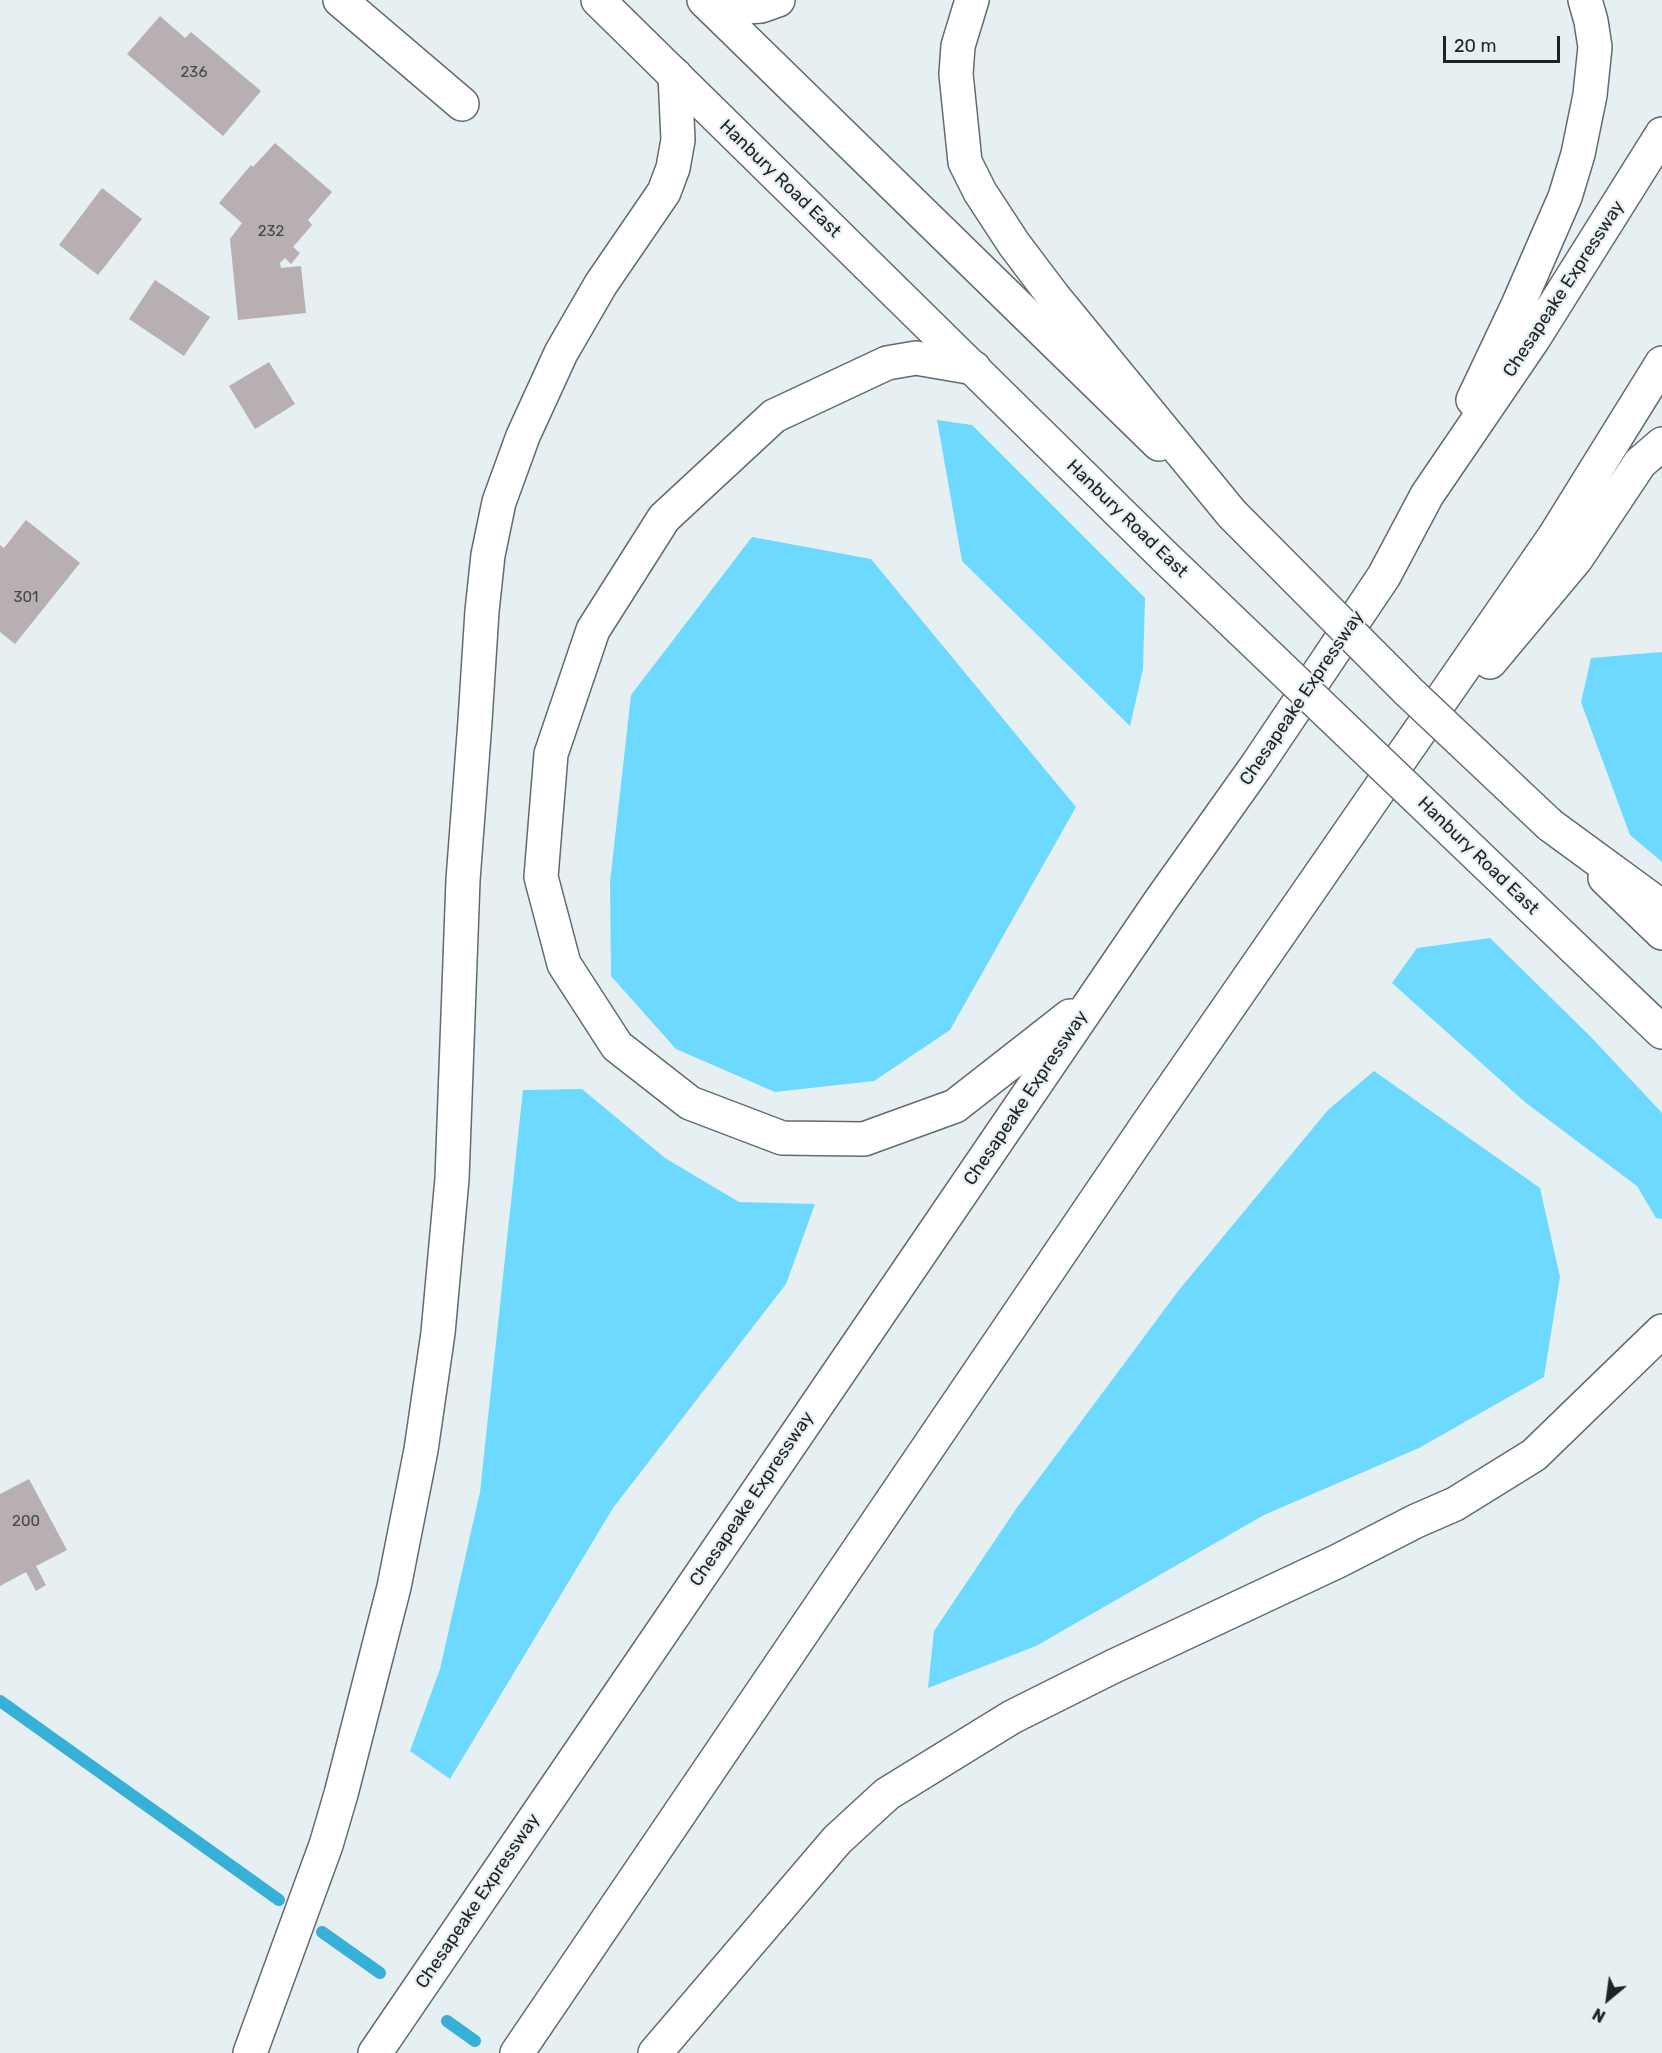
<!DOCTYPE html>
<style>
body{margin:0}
#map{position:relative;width:1662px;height:2053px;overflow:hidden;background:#e6eff2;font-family:Rubik,sans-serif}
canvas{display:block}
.north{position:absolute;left:1578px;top:1969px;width:60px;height:60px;-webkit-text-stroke:4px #e6eff2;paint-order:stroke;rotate:209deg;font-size:16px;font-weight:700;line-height:24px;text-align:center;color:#202324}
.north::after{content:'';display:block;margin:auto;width:21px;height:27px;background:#202324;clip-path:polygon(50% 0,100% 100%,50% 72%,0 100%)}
.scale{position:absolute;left:1443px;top:36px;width:117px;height:27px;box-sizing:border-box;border:3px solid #202324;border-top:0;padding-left:8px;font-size:18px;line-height:21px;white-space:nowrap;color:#202324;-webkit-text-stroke:4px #e6eff2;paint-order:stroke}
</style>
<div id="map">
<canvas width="1662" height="2053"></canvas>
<div class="north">N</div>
<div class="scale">20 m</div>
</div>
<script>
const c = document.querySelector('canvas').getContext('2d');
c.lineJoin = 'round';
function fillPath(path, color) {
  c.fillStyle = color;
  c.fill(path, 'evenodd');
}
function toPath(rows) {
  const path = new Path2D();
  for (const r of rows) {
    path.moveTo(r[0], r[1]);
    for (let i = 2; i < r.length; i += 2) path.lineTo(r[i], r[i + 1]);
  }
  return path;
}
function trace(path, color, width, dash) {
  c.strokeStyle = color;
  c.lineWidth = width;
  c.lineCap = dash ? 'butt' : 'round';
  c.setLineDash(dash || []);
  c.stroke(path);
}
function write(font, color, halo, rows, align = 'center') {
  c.font = font + ' Rubik,sans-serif';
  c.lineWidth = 4.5;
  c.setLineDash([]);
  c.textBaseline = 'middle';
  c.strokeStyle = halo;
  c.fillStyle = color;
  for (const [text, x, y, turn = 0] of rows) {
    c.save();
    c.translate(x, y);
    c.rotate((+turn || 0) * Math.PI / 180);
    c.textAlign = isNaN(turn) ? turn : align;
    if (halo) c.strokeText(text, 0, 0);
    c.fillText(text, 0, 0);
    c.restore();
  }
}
const green = toPath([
 [937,420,972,425,1145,598,1143,669,1130,726,962,561],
 [752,537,871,559,1076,807,950,1030,874,1081,775,1092,676,1049,611,976,610,882,631,695],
 [1662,652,1662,862,1630,835,1581,702,1591,658],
 [1490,938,1591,1037,1662,1113,1662,1219,1656,1218,1637,1186,1526,1103,1392,983,1417,948],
 [1374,1071,1540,1188,1560,1277,1544,1377,1419,1448,1264,1515,1036,1646,928,1688,934,1631,1016,1509,1179,1290,1328,1110],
 [582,1089,665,1158,739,1202,815,1204,786,1284,613,1508,450,1779,410,1751,440,1669,480,1492,523,1090]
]);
const stream = toPath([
 [0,1701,279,1900],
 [322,1932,380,1973],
 [447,2021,475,2041]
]);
const building = toPath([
 [160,16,185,38,191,32,261,91,223,136,127,54],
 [275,143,332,192,308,220,312,225,293,247,300,253,291,264,285,258,280,263,281,268,301,266,306,313,238,320,230,239,242,223,219,203,251,165,253,167],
 [102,188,142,219,98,275,59,245],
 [155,280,210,317,184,356,129,319],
 [269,362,295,404,255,429,229,386],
 [26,520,80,563,15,644,0,632,0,545,4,548],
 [29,1479,67,1550,36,1566,46,1585,36,1591,26,1572,0,1586,0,1494]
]);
const street = toPath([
 [340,0,462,104]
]);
const secondary = toPath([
 [598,0,1166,558],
 [704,0,1159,444],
 [1605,878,1662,933],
 [1525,901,1662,1032]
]);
const highway = toPath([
 [714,0,733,8,761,6,778,0],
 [972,0,958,46,956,74,965,162,980,192,1014,244,1054,297,1232,514],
 [974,368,916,358,887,363,774,416,664,518,593,630,551,754,541,877,564,964,617,1046,690,1103,782,1138,864,1139,955,1106,1070,1016],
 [1473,400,1518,305,1565,197,1578,154,1590,95,1595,47,1591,21,1585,0],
 [1490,662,1576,559,1640,463,1662,444],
 [1550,825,1662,907],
 [250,2053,326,1845,341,1794,394,1587,421,1450,438,1333,452,1179,463,880,475,721,482,611,488,555,499,502,523,436,561,353,601,284,664,192,673,168,678,140,675,75],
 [375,2053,1161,900,1257,765,1384,576,1427,495,1534,338,1662,134],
 [517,2053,1147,1125,1554,537,1662,363],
 [655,2053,837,1840,887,1794,1012,1717,1112,1667,1338,1561,1416,1521,1455,1504,1534,1455,1662,1331]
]);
const secondaryBridge = toPath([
 [1232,514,1409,692,1550,825],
 [1166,558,1525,901]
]);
const numberNames = [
 ["236",194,73],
 ["232",271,232],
 ["301",26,598],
 ["200",26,1522]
];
const streetNames = [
 ["Hanbury Road East",780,179,44],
 ["Chesapeake Expressway",1564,289,-57],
 ["Hanbury Road East",1127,519,44],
 ["Chesapeake Expressway",1302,698,-56],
 ["Hanbury Road East",1478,856,44],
 ["Chesapeake Expressway",1026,1098,-56],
 ["Chesapeake Expressway",752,1499,-56],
 ["Chesapeake Expressway",478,1901,-56]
];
fillPath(green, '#6dd9ff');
trace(stream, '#36b0d6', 12);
fillPath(building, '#b7afb2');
trace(street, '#636b6e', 36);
trace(secondary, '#636b6e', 36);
trace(highway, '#636b6e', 36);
trace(street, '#fff', 33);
trace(secondary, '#fff', 33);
trace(highway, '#fff', 33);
trace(secondaryBridge, '#636b6e', 36, []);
trace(secondaryBridge, '#fff', 33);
write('15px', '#464648', null, numberNames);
write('18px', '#202324', '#e6eff2', streetNames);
</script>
